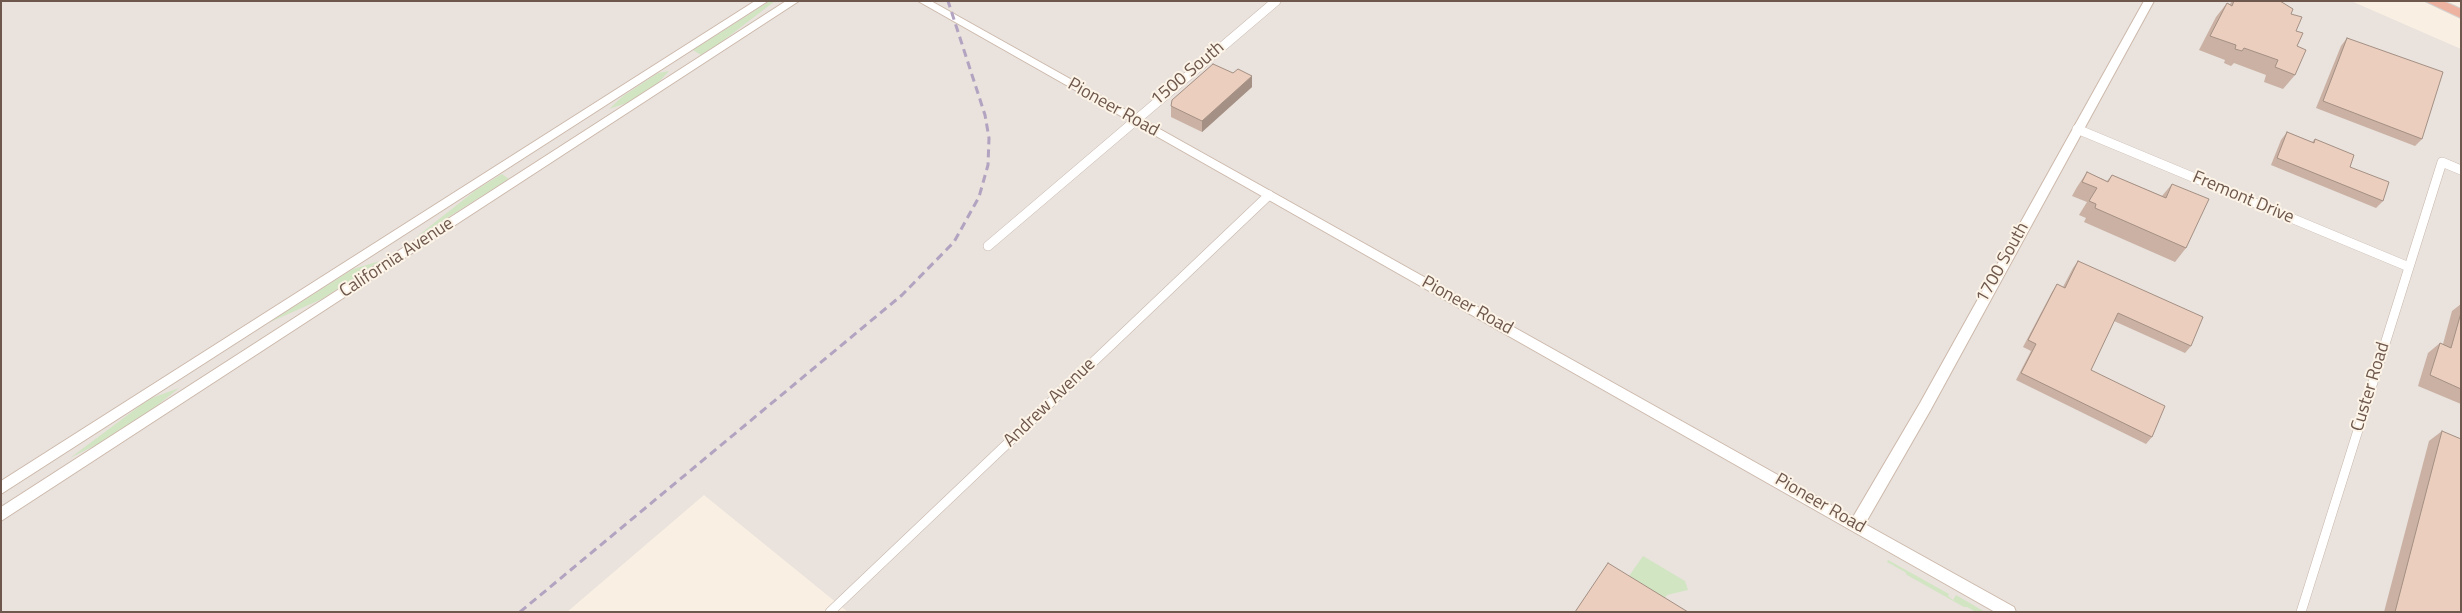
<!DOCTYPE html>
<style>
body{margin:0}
#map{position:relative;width:2462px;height:613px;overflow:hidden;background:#f9f0e3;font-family:"Titillium Web",sans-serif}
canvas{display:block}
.frame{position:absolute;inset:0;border:2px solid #6e574c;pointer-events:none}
</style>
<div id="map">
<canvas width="2462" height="613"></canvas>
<div class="frame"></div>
</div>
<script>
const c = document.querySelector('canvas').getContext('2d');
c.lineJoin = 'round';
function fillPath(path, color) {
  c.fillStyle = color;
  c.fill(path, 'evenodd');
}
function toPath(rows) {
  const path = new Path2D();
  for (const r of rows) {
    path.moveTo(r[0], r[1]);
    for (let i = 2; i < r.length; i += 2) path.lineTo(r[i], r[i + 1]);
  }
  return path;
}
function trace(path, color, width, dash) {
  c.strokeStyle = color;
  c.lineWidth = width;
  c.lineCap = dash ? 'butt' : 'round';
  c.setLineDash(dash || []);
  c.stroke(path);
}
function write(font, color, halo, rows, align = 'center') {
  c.font = font + ' "Titillium Web",sans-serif';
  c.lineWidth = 4;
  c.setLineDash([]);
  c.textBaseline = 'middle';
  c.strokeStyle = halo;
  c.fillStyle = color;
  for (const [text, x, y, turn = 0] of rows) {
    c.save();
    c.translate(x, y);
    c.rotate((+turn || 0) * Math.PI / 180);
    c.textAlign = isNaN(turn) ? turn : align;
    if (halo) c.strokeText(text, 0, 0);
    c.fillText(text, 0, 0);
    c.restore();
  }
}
const industrial = toPath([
 [1,1,2351,1,2461,49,2461,612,848,612,704,495,567,612,1,612]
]);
const green = toPath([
 [770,1,775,1,715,47,701,55,693,50],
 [669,71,657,84,627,103,609,109,623,96,658,73],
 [502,174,509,179,415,238,476,190],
 [380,261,322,299,268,323,353,269],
 [179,388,154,408,112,437,70,458,149,399],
 [1643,556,1685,581,1688,590,1667,595,1663,601,1627,579],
 [1888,560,1949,594,1948,596,1953,600,1956,595,1985,612,1976,612,1967,607,1964,607,1907,575,1905,572,1887,562]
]);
const street = toPath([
 [2077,129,2409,267],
 [988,246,1276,1],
 [830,612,1269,195],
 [2301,612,2442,162,2461,170]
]);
const secondary = toPath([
 [755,1,768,1,1,494,1,481,755,1],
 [786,1,799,1,1,521,1,507,786,1],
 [918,1,931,1,1853,517,1920,403,2144,1,2154,1,1930,411,1865,524,2014,607,2016,612,1995,612,918,1]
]);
const highway = toPath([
 [2425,1,2443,1,2461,9,2461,18,2425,1]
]);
const rail = toPath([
 [520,612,902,295,954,242,979,197,988,165,989,138,985,115,948,1]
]);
const wall = toPath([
 [2232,1,2280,1,2291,14,2296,31,2297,46,2295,75,2283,89,2264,82,2266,75,2234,63,2231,66,2224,63,2225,60,2199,50,2216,17,2227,3,2230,4],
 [2347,38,2422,139,2415,146,2316,108,2341,46],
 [1233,73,1252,76,1252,87,1202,132,1171,117,1171,106],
 [2287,132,2312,142,2315,139,2350,167,2383,201,2376,208,2271,165,2281,140],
 [2087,172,2107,181,2112,175,2162,196,2172,184,2186,248,2175,262,2084,222,2086,218,2079,215,2087,202,2072,196,2077,187],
 [2078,261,2191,346,2185,353,2114,321,2091,370,2152,437,2146,444,2016,380,2031,351,2023,347,2052,292,2057,284,2063,287,2073,268],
 [2461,304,2461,404,2418,386,2428,353,2440,343,2443,344,2452,311],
 [2442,431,2461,612,2384,612,2429,441]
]);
const shadedWall = toPath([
 [1252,76,1252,87,1202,132,1202,121]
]);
const building = toPath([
 [2234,1,2280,1,2293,9,2291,14,2302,17,2296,31,2303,33,2297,46,2306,50,2295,75,2275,67,2278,60,2244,48,2242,51,2235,49,2236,45,2210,36,2227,3,2232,6,2234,1],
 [2347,38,2443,72,2422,139,2323,101,2347,38],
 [1213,64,1233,73,1238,69,1252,76,1202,121,1171,106,1172,100,1213,64],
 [2287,132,2314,143,2315,139,2354,155,2350,167,2389,182,2383,201,2277,158,2287,132],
 [2087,172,2108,182,2112,175,2166,198,2172,184,2209,199,2186,248,2095,208,2096,204,2089,201,2097,188,2082,182,2087,172],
 [2078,261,2203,317,2191,346,2118,313,2091,370,2165,406,2152,437,2021,373,2036,344,2028,340,2057,284,2065,288,2078,261],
 [2461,313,2461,389,2430,375,2440,343,2451,348,2461,313],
 [2442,431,2461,439,2461,612,2395,612,2442,431],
 [1608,563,1688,612,1575,612,1608,563]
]);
const streetNames = [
 ["1500 South",1188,74,-40],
 ["Pioneer Road",1113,108,29],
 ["Fremont Drive",2243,198,23],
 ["California Avenue",397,258,-33],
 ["1700 South",2003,263,-61],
 ["Pioneer Road",1467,306,29],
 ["Custer Road",2371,387,-73],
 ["Andrew Avenue",1050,403,-44],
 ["Pioneer Road",1820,504,30]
];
fillPath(industrial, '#e9e2dd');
fillPath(green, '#d2e5c3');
trace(street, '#c8b7ab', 10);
trace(secondary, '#cdb9ab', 2);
trace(highway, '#d6d0cd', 2);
trace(street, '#fff', 9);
fillPath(secondary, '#fff');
fillPath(highway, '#edb2a0');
trace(rail, '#b2a3c1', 3, [8, 5]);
fillPath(wall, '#cab1a3');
fillPath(shadedWall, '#a49084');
fillPath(building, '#ebcebd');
trace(building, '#a49084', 1);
write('18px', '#6e574c', '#fdf4e8', streetNames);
</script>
